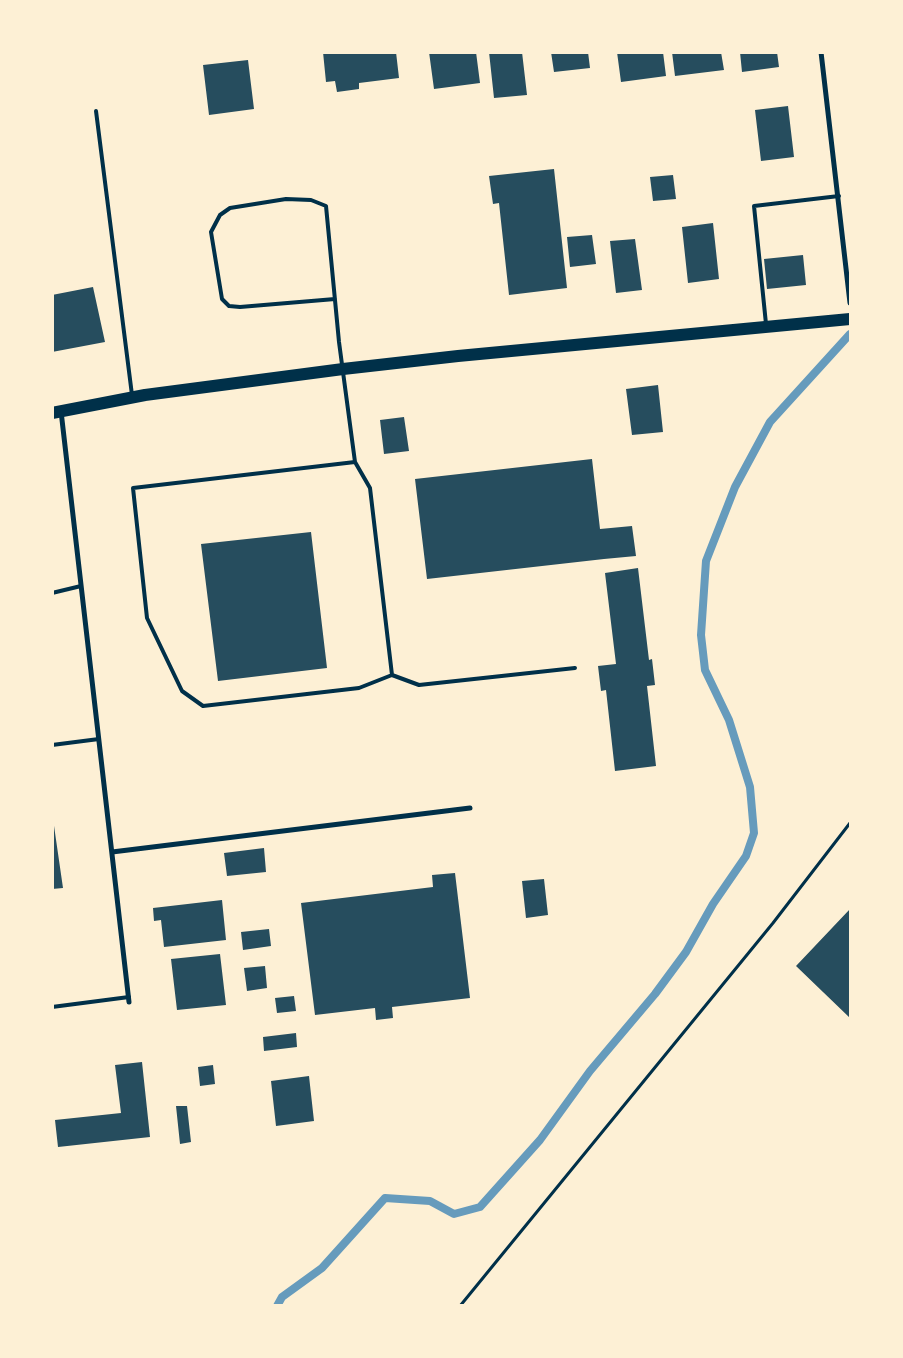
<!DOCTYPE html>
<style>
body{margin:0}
#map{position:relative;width:903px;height:1358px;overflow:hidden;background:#fdf0d5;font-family:Ubuntu,sans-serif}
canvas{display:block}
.frame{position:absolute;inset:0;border:54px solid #fdf0d5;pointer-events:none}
</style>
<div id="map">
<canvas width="903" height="1358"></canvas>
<div class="frame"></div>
</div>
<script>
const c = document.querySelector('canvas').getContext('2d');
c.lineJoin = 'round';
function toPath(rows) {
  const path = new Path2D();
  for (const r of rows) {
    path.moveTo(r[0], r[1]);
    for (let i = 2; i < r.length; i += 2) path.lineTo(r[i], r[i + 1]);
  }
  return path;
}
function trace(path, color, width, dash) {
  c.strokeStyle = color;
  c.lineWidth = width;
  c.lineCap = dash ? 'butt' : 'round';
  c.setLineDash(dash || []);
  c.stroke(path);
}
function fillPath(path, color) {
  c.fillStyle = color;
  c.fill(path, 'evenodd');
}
const stream = toPath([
 [277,1306,282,1297,322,1268,385,1198,430,1201,454,1214,480,1207,540,1140,590,1071,655,994,686,952,713,904,746,856,754,833,750,787,729,720,705,670,701,635,706,561,735,487,770,422,850,334]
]);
const building = toPath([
 [323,52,396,52,399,78,359,83,359,89,337,92,335,81,326,82],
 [429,52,476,52,480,83,434,89],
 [489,52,522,52,527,95,494,98],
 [551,52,588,52,590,68,554,72],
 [617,52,663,52,666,76,621,82],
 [672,52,721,52,724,70,675,76],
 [740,52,777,52,779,67,742,72],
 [248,60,254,109,209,115,203,65],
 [788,106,794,157,761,161,755,110],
 [554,169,567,288,509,295,499,203,493,204,489,176],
 [673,175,676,199,653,201,650,177],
 [713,223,719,279,688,283,682,227],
 [592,235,596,264,570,267,567,237],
 [635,239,642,290,616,293,610,241],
 [803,255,806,285,767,289,764,259],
 [93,287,105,342,52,352,52,295],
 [658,385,663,432,632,435,626,389],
 [404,417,409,451,384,454,380,420],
 [592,459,600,529,632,526,636,556,604,559,427,579,415,479],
 [311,532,327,668,218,681,201,544],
 [638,568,649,660,652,659,655,685,647,686,656,766,615,771,606,690,601,691,598,666,616,664,605,573],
 [52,812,63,888,52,889],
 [264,848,266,872,227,876,224,853],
 [455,873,470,998,392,1007,393,1018,376,1020,375,1008,315,1015,301,903,433,887,432,875],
 [544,879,548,915,526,918,522,881],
 [222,900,226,940,164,947,161,920,154,921,153,908],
 [850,909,850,1018,796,966],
 [269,929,271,946,243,950,241,932],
 [220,954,226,1005,177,1010,171,959],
 [265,966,267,988,247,991,244,968],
 [294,996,296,1011,277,1013,275,998],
 [296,1033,297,1047,264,1051,263,1037],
 [142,1062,150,1137,58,1147,55,1120,121,1113,115,1065],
 [213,1065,215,1084,200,1086,198,1067],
 [309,1076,314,1121,276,1126,271,1081],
 [176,1106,187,1106,191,1142,180,1144]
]);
const path = toPath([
 [460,1306,773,923,850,823]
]);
const service = toPath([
 [96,111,132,395],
 [335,299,240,307,229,306,222,299,211,232,220,215,230,208,286,199,311,200,326,206,339,342,355,462,370,488,392,675],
 [766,324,754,206,839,196],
 [355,462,133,488,147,618,182,691,203,706,359,688,392,675,419,685,575,668],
 [52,593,81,586],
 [52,745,99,739],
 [52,1007,129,997]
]);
const minor = toPath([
 [821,52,850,303],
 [61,411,129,1002],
 [112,852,470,808]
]);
const primary = toPath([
 [52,413,145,395,343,369,458,356,850,319]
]);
trace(stream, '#669bbc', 8);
fillPath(building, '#264d5e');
trace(path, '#003049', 3);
trace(service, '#003049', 4);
trace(minor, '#003049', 5);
trace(primary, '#003049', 12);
</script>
